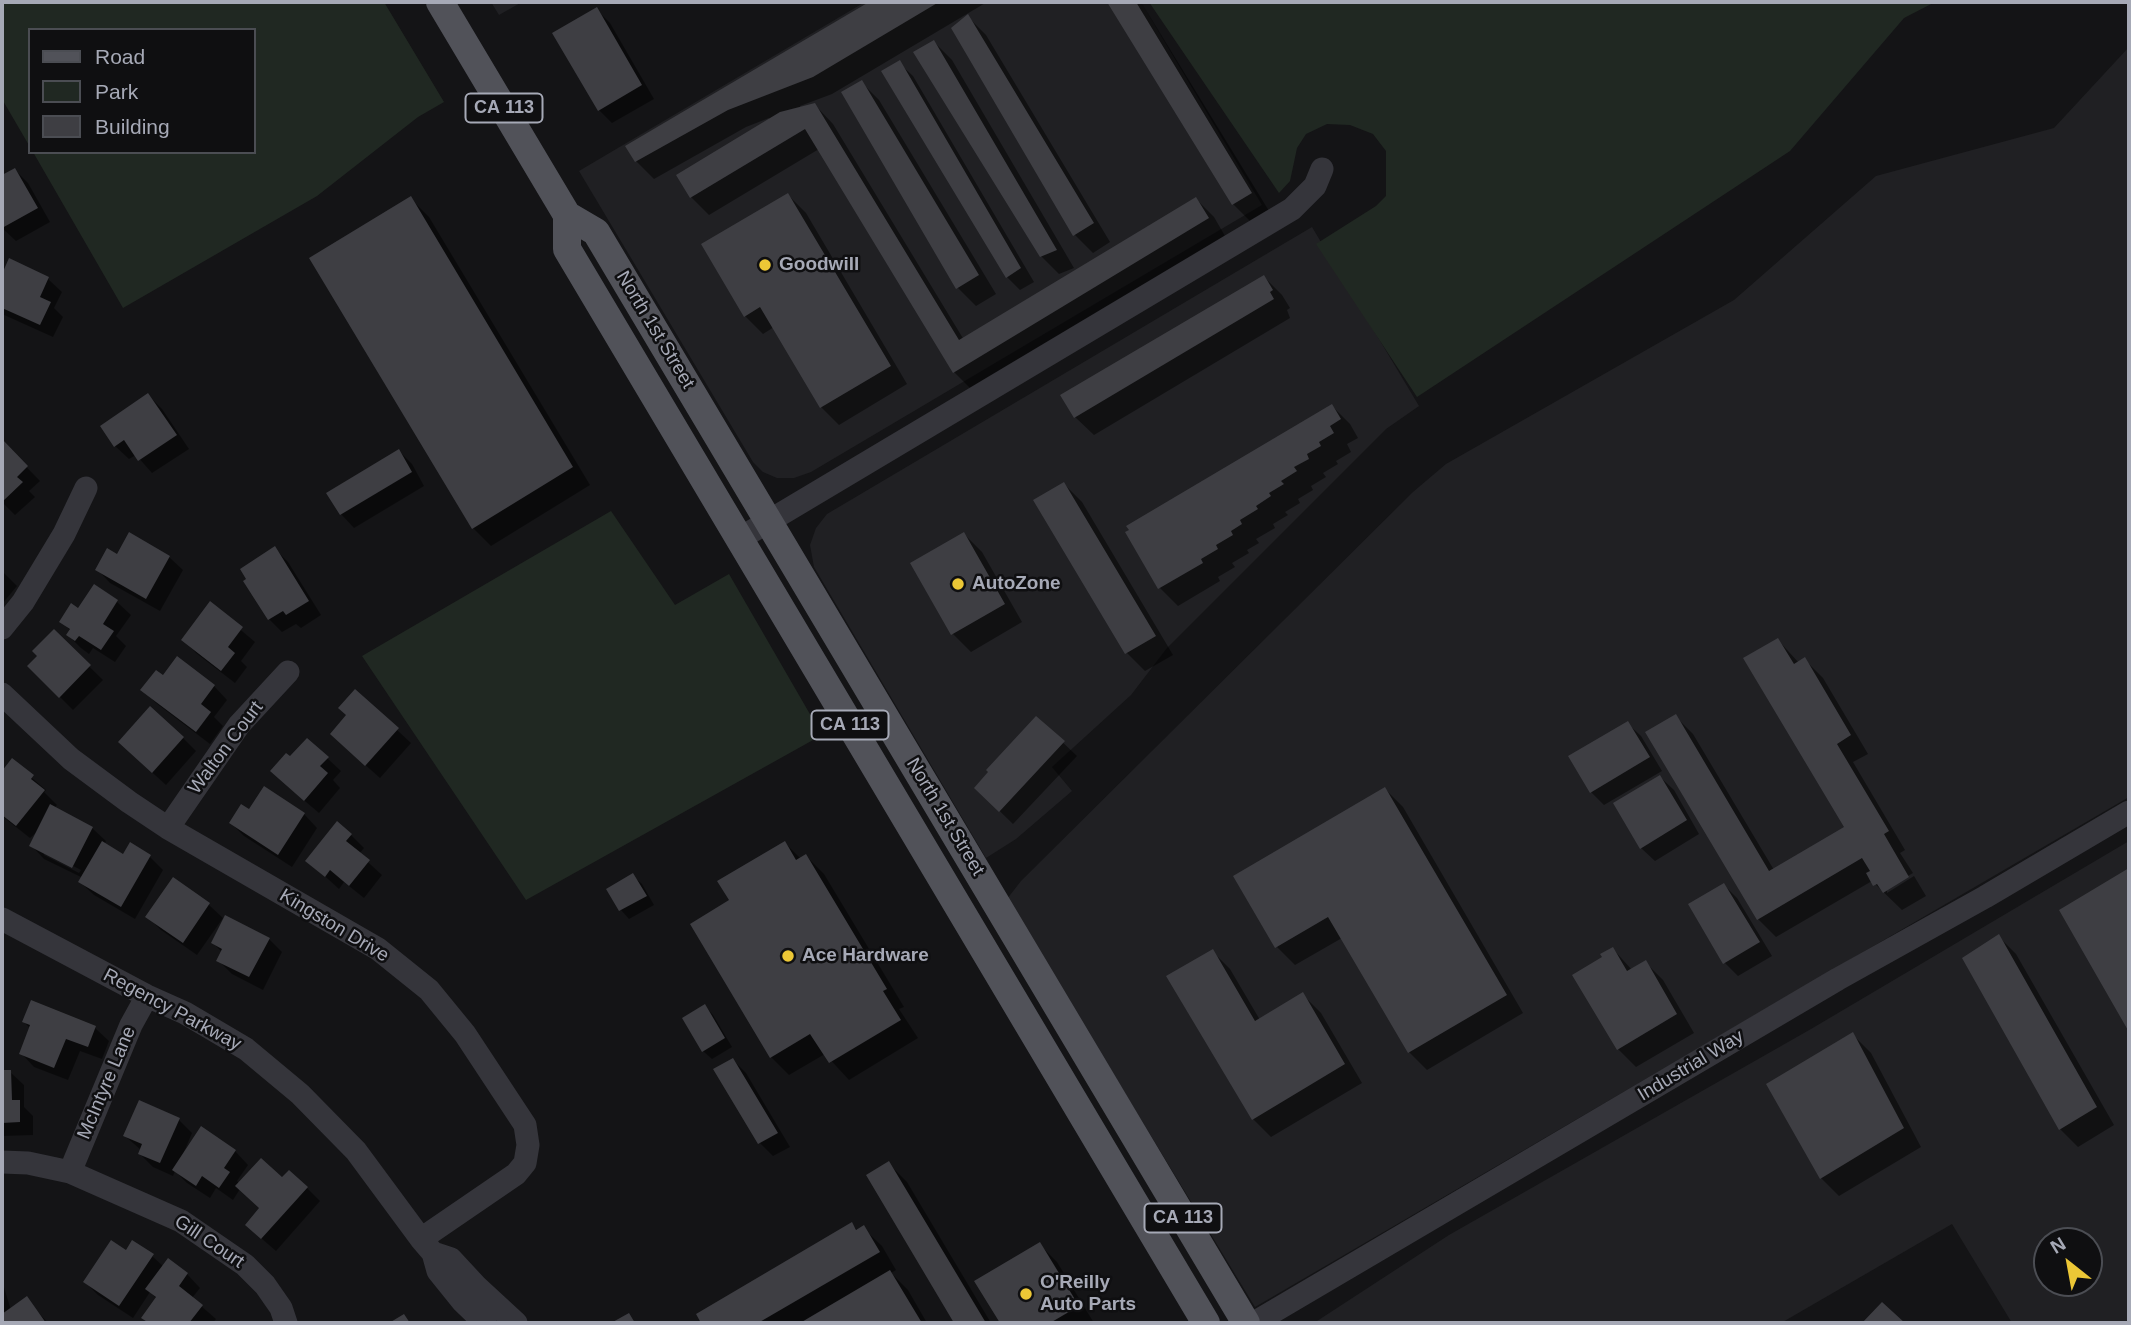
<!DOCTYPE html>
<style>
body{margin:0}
#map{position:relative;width:2131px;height:1325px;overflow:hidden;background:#141416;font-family:Helvetica,sans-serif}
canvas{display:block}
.frame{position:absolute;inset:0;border:4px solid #a6a9b6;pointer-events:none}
.legend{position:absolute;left:28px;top:28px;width:228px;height:126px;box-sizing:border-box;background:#0f0f11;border:2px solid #4b4d53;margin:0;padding:9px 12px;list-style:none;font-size:21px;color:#a6a9b6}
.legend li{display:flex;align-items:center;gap:14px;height:35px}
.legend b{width:35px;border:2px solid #4b4d53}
.north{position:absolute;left:2033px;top:1227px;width:70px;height:70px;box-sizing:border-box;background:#0f0f11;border:2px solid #4b4d53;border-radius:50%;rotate:329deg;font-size:19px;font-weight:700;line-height:28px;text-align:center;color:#a6a9b6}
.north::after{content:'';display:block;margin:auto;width:24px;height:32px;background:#ecc736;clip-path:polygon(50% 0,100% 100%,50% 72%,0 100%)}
</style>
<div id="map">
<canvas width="2131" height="1325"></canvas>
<div class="frame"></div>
<ul class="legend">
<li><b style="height:9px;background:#515259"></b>Road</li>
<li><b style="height:19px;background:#202822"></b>Park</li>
<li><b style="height:19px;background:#3e3e43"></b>Building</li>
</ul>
<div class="north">N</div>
</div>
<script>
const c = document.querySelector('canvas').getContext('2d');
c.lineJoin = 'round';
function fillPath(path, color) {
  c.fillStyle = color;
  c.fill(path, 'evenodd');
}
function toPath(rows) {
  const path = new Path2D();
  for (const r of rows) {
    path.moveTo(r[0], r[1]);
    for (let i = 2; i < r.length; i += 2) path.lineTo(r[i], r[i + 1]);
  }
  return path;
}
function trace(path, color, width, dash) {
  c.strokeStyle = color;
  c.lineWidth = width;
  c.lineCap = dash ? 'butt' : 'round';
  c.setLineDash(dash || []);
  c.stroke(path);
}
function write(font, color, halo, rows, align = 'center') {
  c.font = font + ' Helvetica,sans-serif';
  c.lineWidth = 5;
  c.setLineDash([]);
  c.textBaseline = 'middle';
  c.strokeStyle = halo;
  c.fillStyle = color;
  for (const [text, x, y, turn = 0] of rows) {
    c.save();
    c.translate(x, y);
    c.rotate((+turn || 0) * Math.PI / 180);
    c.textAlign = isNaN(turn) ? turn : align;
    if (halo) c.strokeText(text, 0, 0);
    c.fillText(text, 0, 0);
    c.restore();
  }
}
const built = toPath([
 [491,2,522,2,499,15],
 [865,2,1141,2,1262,205,811,472,794,478,777,478,763,472,753,462,579,171],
 [2129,47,2129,797,1255,1307,1007,899,1021,881,1413,492,1446,464,1734,300,1876,176,2054,128],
 [1312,227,1419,406,1386,429,1167,648,1131,695,1052,767,1072,791,1016,839,986,858,814,567,810,545,816,528,827,514],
 [2129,841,2129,1323,2012,1323,1952,1224,1781,1323,1314,1323,1449,1235,1811,1029],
 [2047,1241,2089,1241,2089,1283,2047,1283]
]);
const green = toPath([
 [2,2,384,2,444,102,418,117,317,196,123,308,33,152,254,152,254,30,30,30,30,147,2,99],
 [1149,2,1935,2,1904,18,1790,151,1417,397,1316,244,1376,206,1386,196,1386,151,1373,134,1350,125,1327,124,1306,134,1297,148,1290,181,1279,193],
 [611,511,675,605,729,574,822,735,526,900,362,656]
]);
const shadow = toPath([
 [872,2,987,2,832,94,800,106,801,109,815,105,833,124,964,340,1196,199,1214,217,1225,236,972,390,954,372,819,149,709,215,691,197,770,120,769,118,746,127,654,179,636,161,628,147],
 [1109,2,1141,2,1269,211,1251,222,1233,204],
 [596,9,610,23,654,99,612,123,599,110],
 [968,17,986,35,1110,242,1093,253,1075,235],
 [934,42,952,60,1074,268,1059,274,1041,256],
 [899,63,913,76,1034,282,1020,290,1007,277],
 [861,82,879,100,996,294,976,306,958,288],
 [15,170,28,183,50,222,16,241,2,228,2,177],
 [788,195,806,213,907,384,839,425,821,407,774,327,763,334,745,316],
 [411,199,429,217,590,485,491,546,473,528],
 [10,261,48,279,62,292,54,308,63,317,53,337,2,314,2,278],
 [1264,277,1282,295,1290,308,1287,310,1290,318,1094,435,1075,417],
 [148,395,162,409,189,449,152,473,136,455,129,459,115,446],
 [1332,406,1350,424,1358,438,1347,444,1351,452,1336,461,1338,464,1323,473,1326,477,1311,486,1313,490,1298,499,1300,503,1285,512,1288,515,1273,524,1275,528,1256,539,1259,543,1247,550,1249,553,1232,563,1235,567,1218,577,1220,581,1178,606,1160,588,1127,533],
 [2,442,40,481,29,491,35,497,15,515,2,502],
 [399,451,412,464,424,486,354,528,341,514],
 [1064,484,1082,502,1173,655,1145,671,1127,653,1036,500],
 [964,534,982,552,1022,622,971,652,953,634,912,564],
 [275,549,288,562,321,615,301,628,296,624,282,632,269,619],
 [118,556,169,557,183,570,160,611,110,583,97,569],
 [2,571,17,586,2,604],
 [95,586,117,602,131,615,116,636,126,646,115,662,93,648,89,654,81,648,68,635,71,631,61,621,79,610],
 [210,604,255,642,241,661,247,667,235,683,196,653,183,639],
 [54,632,103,680,73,710,29,666,40,656],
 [1778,640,1799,663,1805,660,1823,678,1868,754,1853,762,1905,850,1900,853,1913,873,1887,888,1887,893,1914,876,1926,896,1902,910,1872,881,1776,937,1758,919,1675,716,1693,734,1774,870,1846,827],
 [177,659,214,686,227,700,214,717,223,726,210,744,156,703,143,690,163,677],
 [356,692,411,743,380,778,345,747,348,716],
 [1037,718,1077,756,1013,824,976,788],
 [1627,723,1641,736,1662,771,1604,805,1591,792],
 [183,738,196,751,166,785,133,755],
 [327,758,341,771,333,780,340,788,319,813,286,785,291,759],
 [12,761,46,790,44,792,57,805,54,808,92,828,106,841,104,845,124,856,150,857,163,870,135,919,94,895,80,882,83,878,44,859,31,845,38,831,30,838,2,816,2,774],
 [44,851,81,870,79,873,44,855],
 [1660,777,1674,790,1699,834,1655,861,1641,848],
 [1385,789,1403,807,1523,1013,1427,1070,1409,1052,1342,938,1295,965,1277,947],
 [304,814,317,828,292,867,244,836,231,823],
 [351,835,364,848,359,854,382,875,364,898,344,882,339,889,307,860],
 [785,843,801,859,806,856,824,874,904,1007,899,1009,918,1038,849,1080,825,1054,789,1075,771,1057,731,901],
 [2129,870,2129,1028,2061,911],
 [633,876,642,884,654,905,629,919,621,910,609,890],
 [174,880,209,905,223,918,197,955,161,930,148,917],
 [1724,885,1737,898,1772,956,1738,976,1725,963],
 [1998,936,2016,954,2114,1125,2078,1147,2060,1129],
 [269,939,282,952,263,990,232,974,218,960,222,952,213,943],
 [1613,949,1632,970,1645,962,1663,980,1694,1033,1636,1067,1618,1049,1605,958],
 [1212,951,1230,969,1260,1020,1303,995,1321,1013,1362,1083,1271,1137,1253,1119],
 [32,1002,95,1028,109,1041,102,1059,80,1051,68,1080,34,1067,21,1053,31,1029,24,1022],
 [705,1006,713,1015,732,1047,712,1059,703,1051],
 [1853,1035,1871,1053,1921,1147,1839,1196,1821,1178],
 [733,1060,746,1073,790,1147,773,1156,760,1143],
 [2,1072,10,1072,24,1085,24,1107,33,1116,33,1135,2,1136],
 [178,1119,192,1133,184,1152,235,1151,248,1165,237,1181,240,1184,307,1188,320,1201,276,1251,261,1238,261,1209,240,1189,233,1200,216,1188,210,1198,187,1183,175,1171,173,1176,153,1167,140,1154,141,1150,125,1136],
 [889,1164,907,1182,991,1323,956,1323,868,1176],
 [852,1224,858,1231,863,1228,882,1246,896,1270,891,1273,908,1290,927,1323,703,1323,698,1314],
 [1039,1244,1057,1262,1094,1323,1002,1323,977,1282],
 [126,1252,152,1256,164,1267,168,1261,187,1274,200,1288,192,1298,216,1319,213,1323,149,1323,144,1317,157,1299,150,1292,133,1318,98,1295,85,1282],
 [2,1281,11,1310,26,1299,48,1323,2,1323]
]);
const building = toPath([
 [869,2,939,2,813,77,728,110,635,162,625,146],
 [1107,2,1136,2,1252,193,1232,205],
 [597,7,642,85,598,111,552,33],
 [968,14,1094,223,1073,236,951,28],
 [934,40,1057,250,1040,257,913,52],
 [900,60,1021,268,1006,278,881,71],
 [862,80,979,275,956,289,841,92],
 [815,103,959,340,1196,197,1209,218,953,373,805,129,690,198,676,175,780,112],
 [15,168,38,208,2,228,2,175],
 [788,193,891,366,820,408,760,307,744,317,701,244],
 [411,196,573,467,472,529,309,258],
 [9,258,49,277,40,297,51,302,40,325,2,308,2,274],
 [1264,275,1273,290,1270,292,1274,299,1074,418,1060,395],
 [148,393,177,435,138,461,124,440,114,447,100,426],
 [1332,404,1341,419,1330,426,1334,433,1319,442,1321,446,1307,454,1309,459,1294,467,1297,471,1281,481,1284,484,1269,493,1271,496,1256,506,1258,509,1240,520,1242,524,1231,531,1233,535,1216,545,1218,549,1201,559,1203,563,1158,589,1125,532,1129,530,1126,526],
 [2,439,28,466,17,477,23,482,2,502],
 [399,449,412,472,340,515,326,493],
 [1064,482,1156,636,1125,654,1033,500],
 [129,532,170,556,146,599,95,570,107,548,117,554],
 [964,532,1005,604,951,635,910,563],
 [275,546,309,601,286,615,283,611,268,620,243,581,246,579,240,569],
 [94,584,118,600,103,624,114,631,101,650,79,636,75,641,66,635,70,629,59,622,71,603,78,608],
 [210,601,243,627,228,647,235,653,221,671,181,640],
 [54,629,91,665,59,698,27,666,37,656,32,651],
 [1778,638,1794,664,1805,657,1851,735,1837,744,1889,831,1884,834,1909,877,1883,893,1877,884,1873,886,1866,873,1870,871,1862,858,1757,920,1645,732,1676,714,1769,871,1844,827,1743,658],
 [177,656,215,685,201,704,211,712,196,732,140,690,156,670,163,675],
 [355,689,399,728,365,766,330,734,346,715,338,708],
 [150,706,184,737,152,773,118,742],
 [1036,716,1065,741,999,812,974,788,988,772,986,770],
 [1628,721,1650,757,1590,793,1568,756],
 [307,738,329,757,320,766,328,773,304,801,270,771,286,753,290,756],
 [12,758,34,775,31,779,45,790,16,826,2,815,2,771],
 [1660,775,1687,820,1640,849,1613,803],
 [264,786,305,813,278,855,229,823,241,804,249,809],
 [1385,787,1507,995,1408,1053,1328,917,1275,948,1233,876],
 [50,804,93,827,72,868,29,846],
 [337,821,352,834,346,841,370,860,349,886,330,870,325,877,305,861],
 [102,841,123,854,130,842,151,855,121,907,78,882],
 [785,841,796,860,806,854,887,989,883,991,901,1020,829,1063,810,1034,770,1058,690,924,729,900,717,881],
 [2129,868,2129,1032,2059,910],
 [633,873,647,896,619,911,606,889],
 [173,877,210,903,183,943,145,917],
 [1724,883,1760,942,1723,964,1688,904],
 [225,915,270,938,249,977,216,961,222,949,211,943],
 [1999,934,2097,1107,2059,1130,1962,958],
 [1613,947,1627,971,1646,960,1677,1014,1617,1050,1572,975,1602,957,1600,954],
 [1213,949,1255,1021,1303,992,1345,1064,1252,1120,1166,976],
 [31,1000,96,1026,88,1047,66,1039,54,1068,19,1054,30,1025,22,1022],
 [705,1004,725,1038,702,1052,682,1018],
 [1853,1032,1904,1128,1820,1179,1766,1084],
 [733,1058,778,1133,758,1144,713,1069],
 [2,1070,11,1070,12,1100,20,1100,20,1122,2,1123],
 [139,1100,180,1118,160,1163,138,1154,142,1144,123,1136],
 [201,1126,236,1150,224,1168,230,1172,219,1188,202,1176,196,1186,172,1170],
 [261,1158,282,1177,289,1170,308,1187,261,1239,245,1225,259,1208,235,1186],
 [889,1161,986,1323,954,1323,866,1175],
 [852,1222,856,1230,864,1225,880,1252,758,1323,711,1323,710,1321,701,1323,696,1314],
 [111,1240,126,1250,132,1240,154,1254,119,1306,83,1282],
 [1040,1242,1079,1306,1050,1323,1000,1323,974,1281],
 [168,1258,188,1273,179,1286,203,1305,189,1323,149,1323,141,1318,156,1297,145,1289],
 [890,1270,922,1323,800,1323],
 [27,1296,46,1323,2,1323,2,1314],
 [1882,1302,1905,1323,1862,1323],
 [629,1313,635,1323,611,1323],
 [404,1314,410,1323,389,1323]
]);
const minor = toPath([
 [739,539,1292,209,1315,186,1322,169],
 [2,628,23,602,64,534,86,488],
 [2,694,71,759,129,802,168,828,378,949,429,990,465,1034,525,1125,528,1145,525,1163,516,1174,421,1239],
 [168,828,239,725,288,672],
 [2,919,147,996,185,1013,246,1049,300,1094,356,1151,421,1239,433,1253,438,1271,463,1302,485,1323],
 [2,1162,28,1163,70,1172,181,1221,245,1265,265,1285,281,1308,286,1323],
 [70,1172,131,1025,147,996],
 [433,1253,451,1259,477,1287,516,1323],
 [1254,1323,1838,979,1985,897,2129,812]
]);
const major = toPath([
 [440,2,567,215,596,232,1246,1323],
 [567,215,567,249,1206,1323]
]);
const markers = [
 [765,265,7,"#ecc736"],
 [958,584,7,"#ecc736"],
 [788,956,7,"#ecc736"],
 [1026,1294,7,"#ecc736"]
];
const shields = [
 [504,108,77],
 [850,725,77],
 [1183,1218,77]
];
const shieldNames = [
 ["CA 113",504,108],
 ["CA 113",850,725],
 ["CA 113",1183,1218]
];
const poiNames = [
 ["Goodwill",779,265],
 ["AutoZone",972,584],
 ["Ace Hardware",802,956],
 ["O'Reilly",1040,1283],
 ["Auto Parts",1040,1305]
];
const streetNames = [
 ["North 1st Street",655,330,59],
 ["Walton Court",226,748,-53],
 ["North 1st Street",945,817,59],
 ["Kingston Drive",334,926,31],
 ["Regency Parkway",172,1010,28],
 ["Industrial Way",1691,1066,-31],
 ["McIntyre Lane",107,1083,-67],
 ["Gill Court",209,1242,34]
];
fillPath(built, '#202023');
fillPath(green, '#202822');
fillPath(shadow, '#0007');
fillPath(building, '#3e3e43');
trace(minor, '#35353b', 23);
trace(major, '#515259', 28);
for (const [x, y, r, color] of markers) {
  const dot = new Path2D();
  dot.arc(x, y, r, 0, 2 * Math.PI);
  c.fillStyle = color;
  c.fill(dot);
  trace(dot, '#0f0f11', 2.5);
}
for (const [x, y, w] of shields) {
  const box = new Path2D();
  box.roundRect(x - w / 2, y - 14.5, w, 29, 5);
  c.fillStyle = '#0f0f11';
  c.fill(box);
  trace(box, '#a6a9b6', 2);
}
write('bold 18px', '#a6a9b6', null, shieldNames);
write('bold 19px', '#a6a9b6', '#0f0f11', poiNames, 'left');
write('19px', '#a6a9b6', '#0f0f11', streetNames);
</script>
